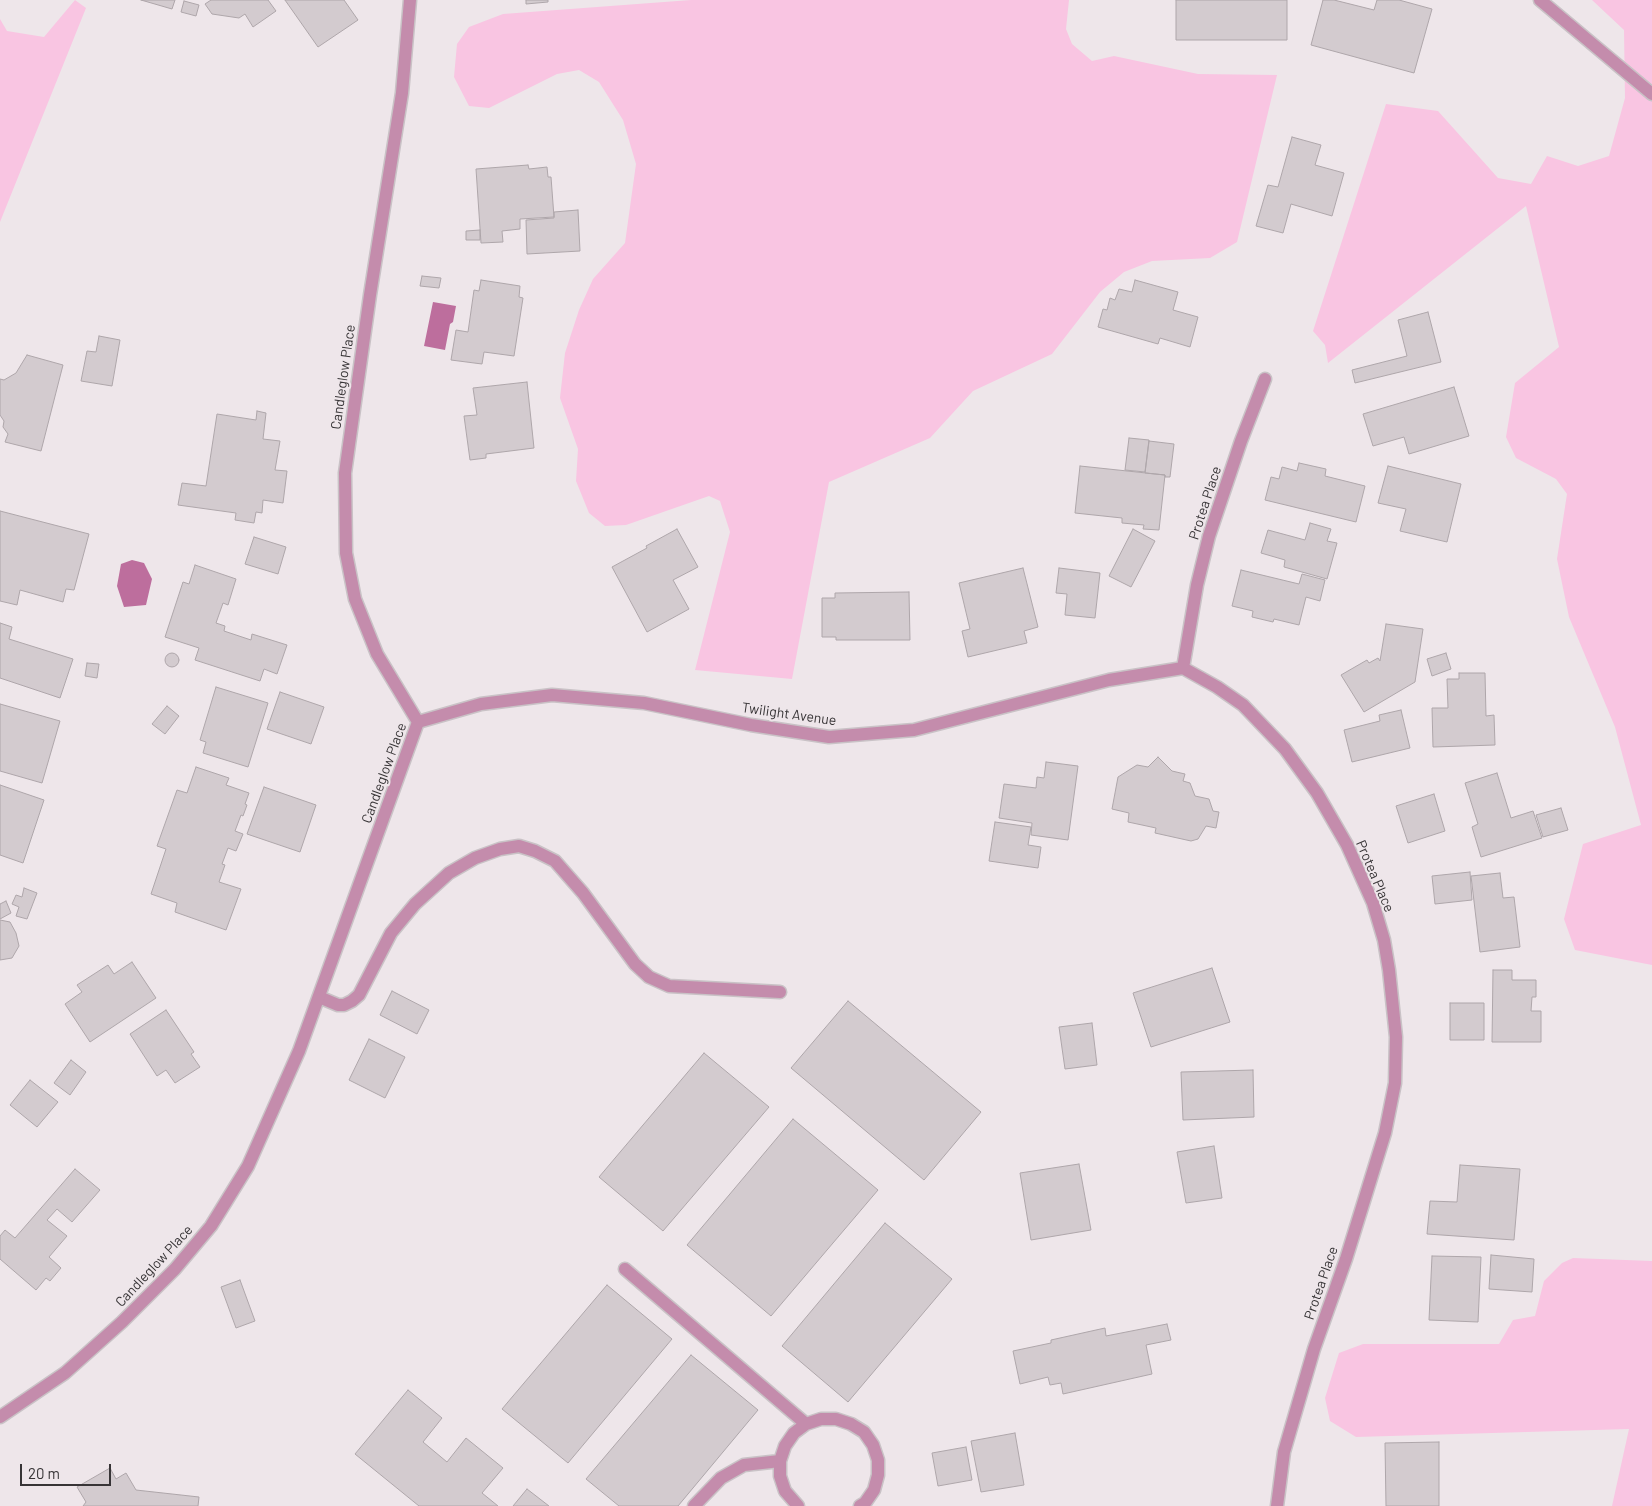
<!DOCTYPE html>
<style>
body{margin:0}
#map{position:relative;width:1652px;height:1506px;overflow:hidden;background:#eee6ea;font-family:Barlow,sans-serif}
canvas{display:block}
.scale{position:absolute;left:20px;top:1464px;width:91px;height:22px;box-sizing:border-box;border:2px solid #373436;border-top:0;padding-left:6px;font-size:15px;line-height:18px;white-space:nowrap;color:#373436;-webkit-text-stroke:4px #eee6ea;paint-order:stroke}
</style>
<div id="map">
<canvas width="1652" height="1506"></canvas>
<div class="scale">20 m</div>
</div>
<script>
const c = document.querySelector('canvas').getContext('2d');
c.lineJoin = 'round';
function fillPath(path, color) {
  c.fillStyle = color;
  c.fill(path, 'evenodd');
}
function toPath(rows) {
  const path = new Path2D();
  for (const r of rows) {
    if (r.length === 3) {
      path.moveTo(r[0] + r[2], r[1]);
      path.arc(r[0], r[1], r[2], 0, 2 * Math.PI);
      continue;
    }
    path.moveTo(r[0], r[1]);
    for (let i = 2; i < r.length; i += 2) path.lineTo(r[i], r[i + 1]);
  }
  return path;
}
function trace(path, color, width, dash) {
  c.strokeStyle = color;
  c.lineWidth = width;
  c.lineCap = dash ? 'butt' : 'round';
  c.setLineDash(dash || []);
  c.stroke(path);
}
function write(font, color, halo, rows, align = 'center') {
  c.font = font + ' Barlow,sans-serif';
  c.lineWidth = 4;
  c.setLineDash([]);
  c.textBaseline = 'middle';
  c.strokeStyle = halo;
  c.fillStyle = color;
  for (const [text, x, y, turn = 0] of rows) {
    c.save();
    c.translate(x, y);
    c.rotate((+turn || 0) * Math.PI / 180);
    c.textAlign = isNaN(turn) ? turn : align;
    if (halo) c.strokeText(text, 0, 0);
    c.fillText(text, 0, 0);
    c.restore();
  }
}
const green = toPath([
 [75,0,86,8,0,222,0,19,7,31,44,37],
 [691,0,1069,0,1066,29,1072,44,1092,61,1114,56,1198,74,1277,75,1237,242,1210,258,1152,261,1124,272,1100,292,1052,354,973,391,930,438,829,482,792,679,695,670,730,532,720,501,709,496,626,525,605,526,589,513,576,481,578,449,560,398,565,353,579,310,593,279,625,243,636,164,623,120,599,82,579,70,557,74,489,108,469,106,454,77,457,44,469,27,503,14],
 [1592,0,1652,0,1652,965,1575,950,1564,919,1583,844,1641,825,1615,727,1569,617,1557,559,1567,494,1556,479,1516,458,1506,437,1515,383,1559,347,1526,206,1328,363,1325,345,1313,331,1386,104,1438,111,1498,178,1531,184,1547,156,1578,166,1609,156,1625,98,1624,30],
 [1573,1258,1652,1261,1652,1506,1612,1506,1629,1429,1356,1437,1330,1421,1325,1398,1339,1353,1363,1344,1499,1344,1513,1320,1535,1316,1544,1281,1562,1263]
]);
const water = toPath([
 [433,302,456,306,453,322,450,324,445,350,424,346],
 [132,560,144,563,152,579,146,605,124,607,117,586,121,564]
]);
const building = toPath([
 [141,0,175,0,172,9,141,0],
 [211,0,268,0,276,11,253,27,245,14,239,18,212,14,205,4,211,0],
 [285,0,344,0,358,20,318,47,285,0],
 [526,0,548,0,548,2,526,4,526,0],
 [1176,0,1287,0,1287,40,1176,40,1176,0],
 [1323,0,1334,0,1374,10,1377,0,1399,0,1432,9,1414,73,1311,45,1323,0],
 [184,1,199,5,196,16,181,12,184,1],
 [1292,137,1321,145,1315,165,1344,173,1332,216,1291,204,1283,233,1256,226,1268,185,1278,187,1292,137],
 [528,165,529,169,547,167,548,177,551,177,554,217,520,219,520,229,502,231,503,242,481,243,476,169,528,165],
 [578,210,580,251,527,254,526,220,554,218,554,212,578,210],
 [480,230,480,240,466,240,466,231,480,230],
 [422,276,441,278,439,288,420,286,422,276],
 [481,280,520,286,519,297,523,298,514,356,484,352,482,364,451,360,456,330,468,332,474,290,479,291,481,280],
 [1135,280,1178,292,1173,310,1198,317,1190,347,1160,338,1158,344,1098,327,1103,309,1107,310,1110,298,1115,300,1119,289,1132,292,1135,280],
 [1428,312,1441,362,1355,383,1352,370,1407,356,1398,320,1428,312],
 [99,336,120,340,112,386,81,381,87,351,96,352,99,336],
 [27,355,63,365,41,451,5,442,8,434,3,427,4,421,0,415,0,379,4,380,16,373,27,355],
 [527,382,534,448,486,454,486,458,470,460,464,416,477,415,473,388,527,382],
 [1454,387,1469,436,1409,454,1404,437,1373,446,1363,414,1454,387],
 [257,411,266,413,263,439,280,441,275,470,287,471,283,503,263,500,262,513,256,512,254,523,235,520,236,513,178,505,182,483,206,486,217,414,256,420,257,411],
 [1129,438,1149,440,1145,472,1125,470,1129,438],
 [1149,441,1174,444,1170,477,1165,477,1165,475,1145,473,1149,441],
 [1299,463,1326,469,1325,476,1365,486,1356,522,1265,500,1271,477,1279,479,1282,467,1297,471,1299,463],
 [1080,466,1165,475,1159,530,1143,529,1144,525,1122,523,1122,518,1075,513,1080,466],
 [1388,466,1461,484,1447,542,1400,531,1406,509,1378,503,1388,466],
 [0,511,89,534,74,590,66,589,63,602,20,590,17,605,0,601,0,511],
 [1310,523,1331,529,1327,541,1337,543,1327,579,1284,567,1285,560,1261,553,1268,530,1305,540,1310,523],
 [677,529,698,567,673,580,689,609,647,632,612,567,647,548,646,546,677,529],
 [1133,529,1155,541,1131,587,1109,576,1133,529],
 [254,537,286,547,278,574,245,564,254,537],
 [195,565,236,579,228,605,223,603,216,623,225,626,224,631,251,640,252,634,287,645,277,674,264,669,260,681,195,660,199,648,165,637,183,582,189,584,195,565],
 [1023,568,1038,627,1024,631,1027,643,968,657,962,631,970,629,959,583,1023,568],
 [1059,568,1100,573,1095,618,1065,615,1067,594,1056,593,1059,568],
 [1241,570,1299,584,1302,574,1325,580,1320,601,1306,597,1299,625,1274,619,1273,622,1252,617,1253,611,1232,606,1241,570],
 [909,592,910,640,836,640,836,637,822,637,822,598,835,598,835,593,909,592],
 [0,623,12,627,9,639,73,659,60,698,0,678,0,623],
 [1386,624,1423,629,1415,682,1364,712,1341,675,1367,660,1369,663,1378,658,1380,661,1386,624],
 [1446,653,1451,669,1432,676,1427,659,1446,653],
 [172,660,7],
 [87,663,99,664,97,678,85,676,87,663],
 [1459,673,1485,673,1486,716,1494,715,1495,745,1433,747,1432,708,1448,708,1447,679,1459,679,1459,673],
 [216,687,268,703,248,767,203,753,206,742,200,740,216,687],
 [280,692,324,707,311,744,267,729,280,692],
 [0,704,60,721,42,783,0,771,0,704],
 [167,706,179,716,165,734,152,724,167,706],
 [1401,710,1410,748,1352,762,1344,730,1380,721,1379,715,1401,710],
 [1158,757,1172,771,1185,774,1183,781,1190,783,1195,796,1209,799,1213,811,1219,812,1216,828,1206,826,1198,839,1191,841,1155,833,1156,828,1128,822,1129,813,1112,809,1118,777,1137,765,1148,767,1158,757],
 [1046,762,1078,766,1068,840,1031,835,1032,823,999,818,1004,784,1036,788,1037,777,1044,778,1046,762],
 [196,767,229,778,226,785,249,793,245,804,247,805,243,816,241,815,235,831,243,834,236,851,228,848,222,864,225,865,219,882,241,889,226,930,175,912,177,903,151,894,166,849,157,846,177,790,187,793,196,767],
 [1497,773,1511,818,1533,811,1542,838,1481,857,1472,827,1478,824,1465,783,1497,773],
 [0,785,44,800,23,863,0,855,0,785],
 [264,787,316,805,300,852,247,834,264,787],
 [1434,794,1445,831,1408,843,1396,806,1434,794],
 [1561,808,1568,830,1543,837,1536,815,1561,808],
 [995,822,1031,827,1028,845,1041,847,1038,868,989,861,995,822],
 [1470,872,1472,900,1435,904,1432,876,1470,872],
 [1500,873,1503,898,1514,897,1520,947,1480,952,1471,876,1500,873],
 [24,888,37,893,27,919,16,916,19,907,12,904,16,895,22,897,24,888],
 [6,901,11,913,0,919,0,904,6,901],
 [0,920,10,922,16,933,19,946,12,958,0,960,0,920],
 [132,962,156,998,90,1042,65,1004,82,992,77,985,108,965,114,974,132,962],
 [1212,968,1230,1022,1151,1047,1133,993,1212,968],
 [1493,970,1512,970,1512,980,1536,980,1536,997,1532,997,1531,1011,1541,1011,1541,1042,1492,1042,1493,970],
 [392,991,429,1010,417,1034,380,1015,392,991],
 [848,1001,981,1112,924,1180,791,1068,848,1001],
 [1450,1003,1484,1003,1484,1040,1450,1040,1450,1003],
 [166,1010,194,1052,191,1054,200,1067,175,1083,166,1070,157,1076,130,1034,166,1010],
 [1092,1023,1097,1065,1065,1069,1059,1027,1092,1023],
 [369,1039,405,1057,385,1098,349,1080,369,1039],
 [704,1053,769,1107,663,1231,599,1177,704,1053],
 [71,1060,86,1072,70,1095,54,1083,71,1060],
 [1253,1070,1254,1117,1183,1120,1181,1072,1253,1070],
 [30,1080,58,1102,37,1127,10,1105,30,1080],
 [793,1119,878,1190,771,1316,687,1245,793,1119],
 [1214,1146,1222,1198,1186,1203,1177,1152,1214,1146],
 [1079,1164,1091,1230,1031,1240,1020,1173,1079,1164],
 [1460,1165,1520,1169,1514,1240,1427,1234,1430,1201,1457,1202,1460,1165],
 [75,1169,100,1190,72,1222,57,1209,47,1220,67,1236,49,1257,61,1268,50,1281,46,1278,36,1290,0,1259,0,1236,5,1230,15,1238,75,1169],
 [885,1223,952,1279,848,1402,782,1346,885,1223],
 [1491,1255,1534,1259,1532,1292,1489,1289,1491,1255],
 [1432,1256,1481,1257,1478,1322,1429,1320,1432,1256],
 [240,1280,255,1321,236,1328,221,1287,240,1280],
 [607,1285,672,1339,568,1463,502,1409,607,1285],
 [1167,1324,1171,1340,1146,1345,1152,1374,1063,1394,1061,1383,1050,1385,1048,1377,1020,1384,1013,1351,1051,1343,1051,1340,1105,1328,1106,1336,1167,1324],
 [691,1355,758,1410,678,1506,619,1506,586,1479,691,1355],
 [408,1390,442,1418,423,1442,447,1462,466,1438,503,1468,482,1493,498,1506,419,1506,355,1454,408,1390],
 [1015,1433,1024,1485,981,1492,971,1441,1015,1433],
 [1439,1442,1439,1506,1386,1506,1385,1443,1439,1442],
 [966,1447,972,1480,938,1486,932,1453,966,1447],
 [110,1468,116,1479,126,1473,136,1490,199,1497,198,1506,83,1506,86,1502,77,1487,110,1468],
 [527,1489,549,1506,513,1506,527,1489]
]);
const lane = toPath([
 [319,997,338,1005,344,1005,352,1001,359,995,391,933,415,904,449,873,475,858,500,849,519,846,535,851,555,861,583,893,635,964,649,977,669,986,780,992],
 [625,1269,806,1424],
 [694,1506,721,1478,744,1465,780,1461],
 [798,1506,785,1491,780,1476,780,1461,785,1446,794,1433,806,1424,821,1419,836,1419,851,1424,864,1432,873,1445,878,1460,878,1475,874,1490,865,1503,860,1506]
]);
const street = toPath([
 [1540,0,1652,94],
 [1265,379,1241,441,1209,536,1197,585,1183,668,1217,687,1243,705,1285,749,1317,793,1347,845,1373,903,1384,940,1389,970,1396,1037,1395,1083,1385,1133,1346,1259,1314,1349,1284,1452,1277,1506],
 [418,722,481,704,552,695,644,703,751,725,829,737,914,730,1109,680,1183,668],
 [0,1417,65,1373,122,1322,175,1269,211,1226,248,1166,299,1051,418,722,377,654,355,599,346,553,345,473,370,295,402,93,410,0]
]);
const streetNames = [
 ["Candleglow Place",343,377,-82],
 ["Protea Place",1205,503,-72],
 ["Twilight Avenue",789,714,8],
 ["Candleglow Place",384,773,-70],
 ["Protea Place",1375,876,67],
 ["Candleglow Place",154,1266,-47],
 ["Protea Place",1321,1283,-71]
];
fillPath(green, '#f9c5e2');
fillPath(water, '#bd6e9d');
fillPath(building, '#d3cbcf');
trace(building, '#aea6aa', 1);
trace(lane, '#c9c2c6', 15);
trace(street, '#c9c2c6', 15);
trace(lane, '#c48cac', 12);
trace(street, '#c48cac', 12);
write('14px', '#373436', '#eee6ea', streetNames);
</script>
